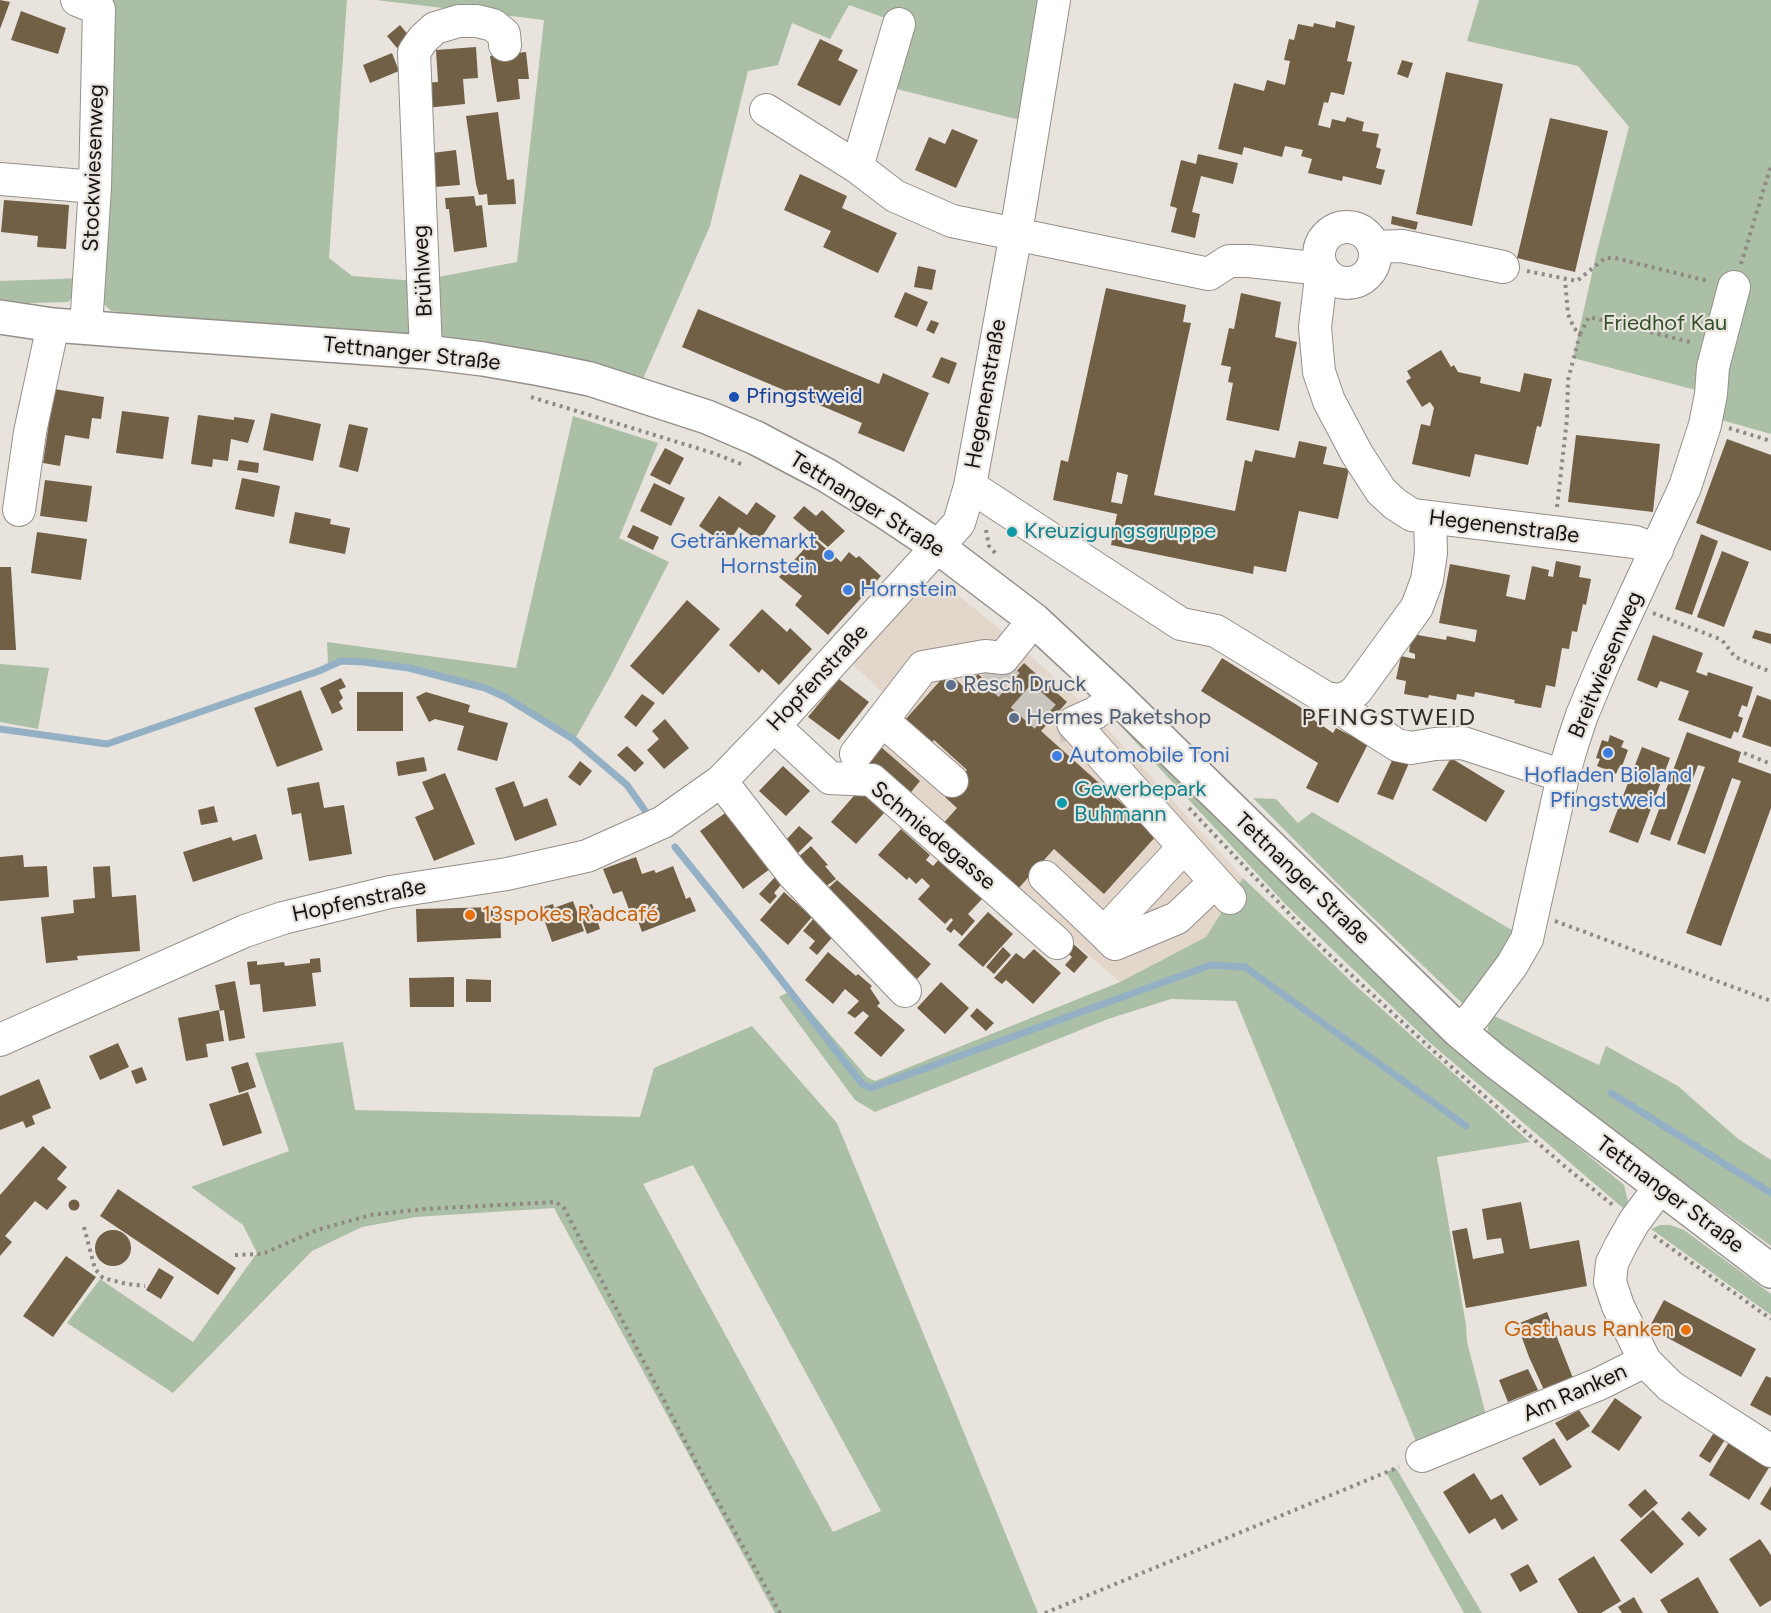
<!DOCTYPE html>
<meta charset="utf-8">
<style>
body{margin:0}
canvas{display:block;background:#e9e3dd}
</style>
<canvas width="1771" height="1613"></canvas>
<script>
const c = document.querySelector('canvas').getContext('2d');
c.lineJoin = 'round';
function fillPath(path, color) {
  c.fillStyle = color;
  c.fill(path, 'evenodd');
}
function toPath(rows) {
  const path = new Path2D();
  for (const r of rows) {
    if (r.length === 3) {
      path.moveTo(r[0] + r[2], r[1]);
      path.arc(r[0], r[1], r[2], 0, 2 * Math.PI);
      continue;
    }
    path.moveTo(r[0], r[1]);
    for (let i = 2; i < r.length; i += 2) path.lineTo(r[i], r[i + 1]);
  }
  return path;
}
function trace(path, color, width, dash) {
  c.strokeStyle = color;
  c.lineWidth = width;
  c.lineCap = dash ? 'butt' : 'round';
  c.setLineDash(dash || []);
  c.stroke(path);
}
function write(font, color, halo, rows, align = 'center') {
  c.font = font + ' Figtree,sans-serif';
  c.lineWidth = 4.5;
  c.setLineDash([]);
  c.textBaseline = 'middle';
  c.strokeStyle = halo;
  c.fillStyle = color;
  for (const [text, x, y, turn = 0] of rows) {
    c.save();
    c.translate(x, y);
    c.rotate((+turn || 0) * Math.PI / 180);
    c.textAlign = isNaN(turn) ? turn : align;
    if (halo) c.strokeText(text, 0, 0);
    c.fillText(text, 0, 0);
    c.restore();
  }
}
const built = toPath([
 [915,584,944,584,1018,644,1096,716,1243,878,1206,937,1120,982,852,752,893,702,847,659]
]);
const green = toPath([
 [110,0,347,0,329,258,352,276,417,281,517,262,544,20,376,0,1046,0,1028,122,889,87,910,27,849,5,830,39,792,23,778,65,748,71,710,226,642,381,444,343,111,311,96,296],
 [1479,0,1771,0,1771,434,1707,416,1711,394,1573,358,1597,251,1629,127,1578,66,1467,41],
 [85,278,77,294,68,302,28,303,0,299,0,281],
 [573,416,658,443,619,538,669,562,611,675,575,739,502,692,466,680,411,667,347,658,328,663,327,642,516,668],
 [0,664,49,668,38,729,0,722],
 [1115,720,1490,1075,1624,1185,1628,1201,1624,1209,1429,1042,1287,906],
 [1253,798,1276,799,1298,823,1312,812,1527,939,1480,1009,1463,1004,1344,890],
 [1243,878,1354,984,1530,1142,1437,1157,1466,1325,1467,1342,1488,1423,1422,1456,1236,1001,1171,999,1108,1019,875,1112,855,1100,779,997,792,990,867,1077,875,1081,1120,982,1206,937],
 [1490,1014,1599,1065,1606,1046,1678,1086,1737,1138,1771,1160,1771,1246,1607,1127,1487,1034],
 [752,1026,837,1123,1038,1613,775,1613,554,1208,416,1217,362,1227,312,1251,173,1393,67,1323,100,1279,193,1342,257,1253,243,1225,191,1187,289,1151,255,1053,343,1042,355,1110,640,1117,654,1068],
 [693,1165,881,1511,833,1532,643,1184],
 [1660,1225,1670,1225,1684,1230,1771,1294,1771,1315,1651,1229],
 [1396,1468,1482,1613,1464,1613,1386,1472]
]);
const stream = toPath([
 [0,729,107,744,319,671,341,661,363,662,409,668,485,688,505,697,573,739,627,785,646,812],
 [675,847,758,950,862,1084,871,1088,1211,965,1245,967,1466,1126],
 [1611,1093,1771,1193]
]);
const building = toPath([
 [0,0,10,2,0,29],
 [21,11,66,28,58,54,11,40],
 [1336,21,1355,26,1347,61,1352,62,1344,95,1331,92,1328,103,1324,102,1318,125,1330,128,1332,119,1345,122,1347,117,1364,122,1362,131,1379,134,1376,147,1381,149,1376,168,1385,170,1381,185,1343,176,1342,181,1308,173,1312,159,1301,156,1303,150,1285,146,1282,157,1244,147,1242,155,1218,149,1234,83,1264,91,1267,80,1285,85,1290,61,1284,60,1289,39,1294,40,1298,24,1313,27,1314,23,1335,28],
 [400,25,410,37,397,48,387,36],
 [820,39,843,50,838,60,858,70,840,106,797,85],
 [476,47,478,78,463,79,465,104,426,108,423,83,438,82,436,50],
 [526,52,529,79,518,79,520,99,497,102,490,56],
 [392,53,399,71,370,83,363,65],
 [1402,60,1413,63,1408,78,1397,74],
 [1446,72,1503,84,1472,226,1416,214],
 [498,112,507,180,514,179,516,204,488,205,487,194,479,195,476,184,466,116],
 [1550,118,1608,131,1575,272,1517,258],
 [952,129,978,140,956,188,915,170,929,137,945,144],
 [456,150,460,185,435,187,432,153],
 [1198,154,1238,163,1233,184,1201,176,1192,212,1200,214,1195,238,1171,232,1177,208,1170,206,1181,160,1196,164],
 [800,174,847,196,842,208,897,233,878,273,823,247,831,231,784,210],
 [474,196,476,206,482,205,487,247,454,252,449,209,446,209,445,198],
 [4,200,69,205,66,249,37,247,38,236,1,232],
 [1392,216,1418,222,1416,230,1391,224],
 [918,266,936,270,932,290,914,287],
 [1106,288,1186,305,1183,322,1191,323,1154,495,1235,511,1245,460,1252,462,1255,450,1295,458,1299,441,1327,447,1323,464,1349,469,1338,519,1299,511,1286,572,1254,566,1253,574,1111,545,1117,514,1053,500,1061,460,1068,462],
 [1117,472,1128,475,1122,504,1111,502],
 [905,292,928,302,917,327,894,317],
 [1241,293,1281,302,1275,337,1297,342,1279,431,1226,420,1233,383,1228,382,1231,367,1221,365,1229,328,1234,329],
 [698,309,879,384,883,373,929,393,904,452,858,433,862,423,682,347],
 [931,320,939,323,934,334,926,330],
 [1441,350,1451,367,1454,365,1458,372,1481,377,1480,383,1520,392,1524,373,1552,379,1541,427,1537,426,1528,465,1475,454,1470,477,1412,464,1421,424,1430,426,1434,408,1430,402,1422,407,1406,381,1411,378,1407,371],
 [941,357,957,363,949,384,932,377],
 [54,389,104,397,101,419,92,418,89,439,65,435,60,466,43,463],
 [122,411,169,417,163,459,116,453],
 [271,413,321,424,313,461,263,450],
 [198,415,234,420,234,417,255,420,248,443,231,439,228,461,213,459,212,467,191,464],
 [349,424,368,428,358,472,339,467],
 [1576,435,1660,444,1653,512,1568,502],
 [1727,439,1771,455,1771,551,1696,523],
 [665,448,684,458,670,485,650,475],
 [239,460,259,463,258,473,237,470],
 [242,478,280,486,274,517,235,509],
 [45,480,92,486,87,522,40,516],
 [654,483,685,498,671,526,640,511],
 [719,496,747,515,756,502,776,516,759,541,739,527,727,545,699,526],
 [804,506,816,516,822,510,845,531,828,547,793,518],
 [295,512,331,519,330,524,350,528,345,554,289,543],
 [633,525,659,537,653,550,627,537],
 [37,532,87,539,81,580,31,573],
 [1701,534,1718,541,1692,615,1675,609],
 [814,538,841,562,849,552,856,558,859,556,881,576,828,635,795,605,802,596,779,577],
 [1722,551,1749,562,1724,627,1697,617],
 [1556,561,1581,566,1579,577,1591,579,1586,605,1583,604,1577,632,1572,631,1569,649,1562,648,1555,687,1546,685,1541,708,1514,703,1515,700,1475,692,1474,697,1457,694,1456,700,1429,695,1428,698,1404,694,1406,681,1396,679,1401,656,1415,659,1415,654,1409,652,1412,634,1446,640,1447,636,1475,642,1477,630,1439,623,1450,564,1510,575,1506,596,1525,600,1532,566,1549,570,1548,576,1553,577],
 [0,567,11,567,16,650,0,650],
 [687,600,720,629,663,695,630,666],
 [762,609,787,632,790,628,812,649,779,685,762,669,759,673,729,645],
 [1755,630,1771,634,1771,644,1752,638],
 [1653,635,1703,653,1696,672,1707,676,1708,672,1753,687,1747,707,1742,705,1738,716,1743,718,1738,733,1734,731,1731,739,1678,720,1689,691,1660,681,1657,688,1637,680],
 [1222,658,1316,717,1314,720,1333,733,1336,728,1368,744,1338,803,1306,788,1318,763,1201,691],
 [1024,663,1067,702,1041,731,1157,835,1104,894,1054,849,1016,891,941,826,957,808,945,797,967,770,934,740,930,744,904,721,948,672,965,688,978,674,998,692],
 [341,678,346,687,339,690,343,698,339,702,343,709,332,714,320,688],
 [839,679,869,702,839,740,808,717],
 [301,690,323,750,277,767,254,708],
 [357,692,403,692,403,731,357,731],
 [426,692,470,705,468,712,508,723,497,761,457,750,464,726,435,719,429,722,416,697],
 [642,694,655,703,636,727,624,717],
 [1757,695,1771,700,1771,747,1742,737],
 [665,719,689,748,664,769,647,750,659,739,652,731],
 [1687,732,1741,752,1738,762,1771,774,1771,808,1721,946,1686,933,1741,781,1732,778,1705,854,1677,844,1705,767,1698,765,1670,841,1650,834],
 [1610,735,1624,741,1621,747,1628,750,1621,769,1619,767,1616,774,1597,766,1600,759,1596,758,1602,740,1608,742],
 [627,746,644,763,635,772,617,755],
 [881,747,920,781,908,796,868,762],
 [1642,747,1670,758,1638,843,1609,832],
 [1394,756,1409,763,1393,800,1377,794],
 [424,757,427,771,398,776,396,762],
 [1451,758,1505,791,1486,822,1432,790],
 [580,761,592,771,580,786,568,777],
 [783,766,810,791,786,816,759,791],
 [445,773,475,844,434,861,415,817,434,809,422,782],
 [514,781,524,807,547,798,557,825,515,841,495,788],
 [319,782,324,808,344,805,352,854,309,861,301,813,292,815,287,788],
 [859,790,885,812,856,844,831,822],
 [214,806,218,822,201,825,198,810],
 [728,811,774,866,743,889,700,831],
 [799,826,813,838,798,853,785,841],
 [901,829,930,855,926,860,933,866,942,856,951,864,947,868,982,899,968,914,975,921,962,936,954,929,951,933,946,929,953,920,951,918,945,924,918,899,930,886,922,878,916,884,909,877,907,880,878,855],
 [256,834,263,859,193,882,183,852,231,837,233,841],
 [811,846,828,865,825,866,836,879,821,890,796,859],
 [23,855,24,867,47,866,49,897,0,901,0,857],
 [636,857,642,874,654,870,656,873,673,866,686,899,690,897,696,911,642,932,637,918,633,920,622,891,613,894,603,869],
 [110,866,112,897,136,895,140,951,77,956,78,960,46,963,41,917,74,913,73,900,95,898,93,867],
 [778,874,785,880,774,893,777,896,770,904,759,894],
 [837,880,931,964,917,979,894,959,825,891],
 [784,892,812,917,788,945,760,920],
 [573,901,584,931,552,942,540,908,553,904,554,908],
 [592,904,600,929,587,934,578,908],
 [500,907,501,938,417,942,416,909],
 [988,912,1013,934,983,967,958,945],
 [814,918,836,933,817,955,809,948,815,941,803,931],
 [1069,940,1088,957,1074,973,1065,965,1072,957,1062,948],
 [1003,947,1011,955,994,974,986,967],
 [1034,949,1061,973,1033,1004,1006,980,1002,984,994,978,1016,953,1024,959],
 [828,952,856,976,858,974,872,986,870,988,880,1003,877,1006,905,1030,881,1057,854,1033,869,1016,863,1011,855,1018,847,1013,859,1001,845,989,833,1004,805,980],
 [320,958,321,972,312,973,316,1006,263,1012,260,984,250,985,247,962,257,961,257,965,284,962,285,966,310,963,310,959],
 [454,977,454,1007,410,1007,409,978],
 [466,979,491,980,491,1002,466,1002],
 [235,981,245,1038,229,1041,224,1010,220,1011,215,985],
 [941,982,969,1008,945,1034,917,1008],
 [977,1008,994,1023,986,1031,970,1016],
 [219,1010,224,1041,206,1044,208,1057,186,1061,178,1018],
 [118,1043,129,1067,100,1080,89,1056],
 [248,1062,256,1087,239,1093,231,1067],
 [142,1067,147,1080,136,1084,131,1071],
 [39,1079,51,1108,32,1116,35,1124,26,1128,23,1121,0,1130,0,1096],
 [248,1092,262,1133,223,1146,209,1104],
 [43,1146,67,1167,57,1179,67,1187,47,1210,35,1201,5,1236,12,1242,0,1256,0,1195],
 [118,1189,236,1268,218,1295,100,1216],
 [74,1205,5.5],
 [1521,1202,1530,1249,1579,1240,1587,1286,1466,1308,1452,1231,1467,1228,1473,1259,1504,1253,1501,1238,1487,1240,1482,1209],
 [113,1248,18],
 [66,1256,96,1277,53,1337,23,1316],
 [159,1268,174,1277,161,1299,146,1290],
 [1664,1300,1756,1349,1741,1377,1649,1328],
 [1547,1312,1573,1378,1544,1390,1529,1357,1517,1324],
 [1528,1369,1538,1390,1508,1402,1499,1380],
 [1766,1376,1771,1378,1771,1416,1750,1405],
 [1615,1398,1642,1417,1619,1451,1591,1432],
 [1579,1410,1590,1426,1567,1441,1555,1423],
 [1715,1431,1726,1438,1710,1463,1699,1456],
 [1554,1438,1572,1467,1540,1486,1522,1458],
 [1729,1442,1770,1466,1749,1500,1709,1475],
 [1474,1473,1491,1500,1502,1494,1518,1520,1502,1530,1495,1518,1469,1534,1443,1492],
 [1771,1486,1771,1511,1760,1504],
 [1645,1489,1658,1503,1641,1518,1628,1505],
 [1653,1510,1684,1544,1651,1574,1620,1540],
 [1689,1511,1707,1529,1699,1537,1681,1519],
 [1760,1539,1771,1555,1771,1600,1760,1607,1729,1559],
 [1594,1556,1621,1601,1601,1613,1578,1613,1558,1579],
 [1528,1564,1538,1582,1520,1592,1510,1574],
 [1698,1577,1719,1613,1668,1613,1660,1600],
 [1634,1597,1643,1613,1622,1613,1618,1607]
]);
const minorTunnel = toPath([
 [1003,658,999,676,1057,727,1073,723]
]);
const path = toPath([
 [1741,264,1771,165],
 [1527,271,1577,281,1605,258,1615,258,1708,281],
 [1580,334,1589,317,1694,343],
 [531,397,713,453,741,464],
 [1729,428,1771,441],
 [1557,507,1567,419,1568,380,1580,334,1574,328,1568,314,1565,280],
 [986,530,989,546,997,555],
 [936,587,943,592,954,594],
 [1653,613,1722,640,1735,657,1771,672],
 [1744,753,1771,764],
 [1189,808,1321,947,1438,1055,1563,1165,1614,1206],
 [1555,921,1771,1001],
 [84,1227,95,1269,103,1278,127,1284,145,1286],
 [1654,1236,1771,1319],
 [235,1255,262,1254,317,1230,371,1215,424,1209,556,1202,564,1208,697,1464,780,1613],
 [1045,1613,1399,1467]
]);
const minor = toPath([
 [77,0,99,9,95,187,86,327],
 [766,110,857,167,895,196,952,221,1209,274,1229,261,1249,261,1322,269,1315,327,1319,372,1329,401,1357,454,1381,491,1395,504,1412,515,1635,542,1657,550],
 [857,167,899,24],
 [0,179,95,187],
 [1347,255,28],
 [1374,247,1402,246,1503,267],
 [426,352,414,52,423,39,435,28,459,21,477,21,493,25,504,34,505,45],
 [970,486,1181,624,1216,631,1326,698,1339,700,1348,697,1356,691,1417,607,1427,580,1431,553,1430,519],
 [19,510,30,432,53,325],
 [1117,697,1095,713,1073,723,1230,898],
 [1342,699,1350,715,1397,745,1411,748,1435,744,1463,743,1563,776],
 [882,720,952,781],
 [774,726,830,778,872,780,1057,943],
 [856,754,923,667,985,656,1003,658,1034,620],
 [721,781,793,874,905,991],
 [1045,877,1104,933,1184,847],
 [1104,933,1115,944,1177,918,1215,882],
 [1459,1031,1474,1016,1512,965,1527,939,1563,776,1573,742,1582,715,1605,660,1685,487,1705,425,1711,394,1713,367,1734,287],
 [0,1040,245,931,283,918,390,892,507,874,587,856,663,822,721,781,774,726,959,523,970,486,1016,233,1054,0],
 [1645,1361,1670,1386,1771,1451],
 [1422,1456,1599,1384,1645,1361,1618,1306,1610,1282,1612,1263,1621,1245,1634,1222,1660,1187]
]);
const major = toPath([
 [0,317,53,325,157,333,426,352,483,359,541,369,590,379,707,417,756,438,826,475,884,511,938,547,1034,620,1117,697,1459,1031,1495,1061,1771,1271]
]);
const markers = [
 [734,397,6,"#1a4fb4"],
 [1012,532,6,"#0f9aa8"],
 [829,555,6,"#3f7fe0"],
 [848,590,6,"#3f7fe0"],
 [951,685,6,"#5c6f8a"],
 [1014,718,6,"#5c6f8a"],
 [1608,753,6,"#3f7fe0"],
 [1057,756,6,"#3f7fe0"],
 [1062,803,6,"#0f9aa8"],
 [470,915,6,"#e8710a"],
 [1686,1330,6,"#e8710a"]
];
const streetNames = [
 ["Stockwiesenweg",94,168,-88],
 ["Brühlweg",423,271,-93],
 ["Tettnanger Straße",412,354,6],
 ["Hegenenstraße",986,394,-80],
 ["Tettnanger Straße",867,505,32],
 ["Hegenenstraße",1504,527,7],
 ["Breitwiesenweg",1606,665,-67],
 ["Hopfenstraße",818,678,-47],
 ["Schmiedegasse",933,836,40],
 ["Tettnanger Straße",1302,879,44],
 ["Hopfenstraße",359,901,-12],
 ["Tettnanger Straße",1670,1195,37],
 ["Am Ranken",1575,1393,-24]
];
const parkNames = [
 ["Friedhof Kau",1665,324]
];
const transitNames = [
 ["Pfingstweid",746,397]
];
const cultureNames = [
 ["Kreuzigungsgruppe",1024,532],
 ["Gewerbepark",1074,790],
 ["Buhmann",1074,815]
];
const shopNames = [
 ["Getränkemarkt",817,542,"right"],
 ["Hornstein",817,567,"right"],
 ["Hornstein",860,590],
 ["Automobile Toni",1069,756],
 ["Hofladen Bioland",1608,776,"center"],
 ["Pfingstweid",1608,801,"center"]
];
const serviceNames = [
 ["Resch Druck",963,685],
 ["Hermes Paketshop",1026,718]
];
const foodNames = [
 ["13spokes Radcafé",482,915],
 ["Gasthaus Ranken",1674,1330,"right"]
];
const neighbourhoodNames = [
 ["PFINGSTWEID",1389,718]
];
fillPath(built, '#e3d6cb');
fillPath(green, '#aabfa5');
trace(stream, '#93b0c5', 7);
fillPath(building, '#716046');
trace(minorTunnel, '#c9c4be', 32, [32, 16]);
trace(minor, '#958f8a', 34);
trace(major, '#958f8a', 36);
trace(path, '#8e8985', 4, [3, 4.5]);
trace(minor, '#fff', 32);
trace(major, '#fff', 33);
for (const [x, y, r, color] of markers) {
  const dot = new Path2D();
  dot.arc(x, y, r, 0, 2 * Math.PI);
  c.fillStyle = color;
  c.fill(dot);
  trace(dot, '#e9e3dd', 2);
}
write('22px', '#151311', '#e9e3dd', streetNames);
write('22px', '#315129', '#e9e3dd', parkNames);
write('22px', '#164399', '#e9e3dd', transitNames, 'left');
write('22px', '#0d838f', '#e9e3dd', cultureNames, 'left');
write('22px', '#366cbe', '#e9e3dd', shopNames, 'left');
write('22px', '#4e5e75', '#e9e3dd', serviceNames, 'left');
write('22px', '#c56008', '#e9e3dd', foodNames, 'left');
c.letterSpacing = '1.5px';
write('24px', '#332e2a', '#e9e3dd', neighbourhoodNames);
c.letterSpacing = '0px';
</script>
